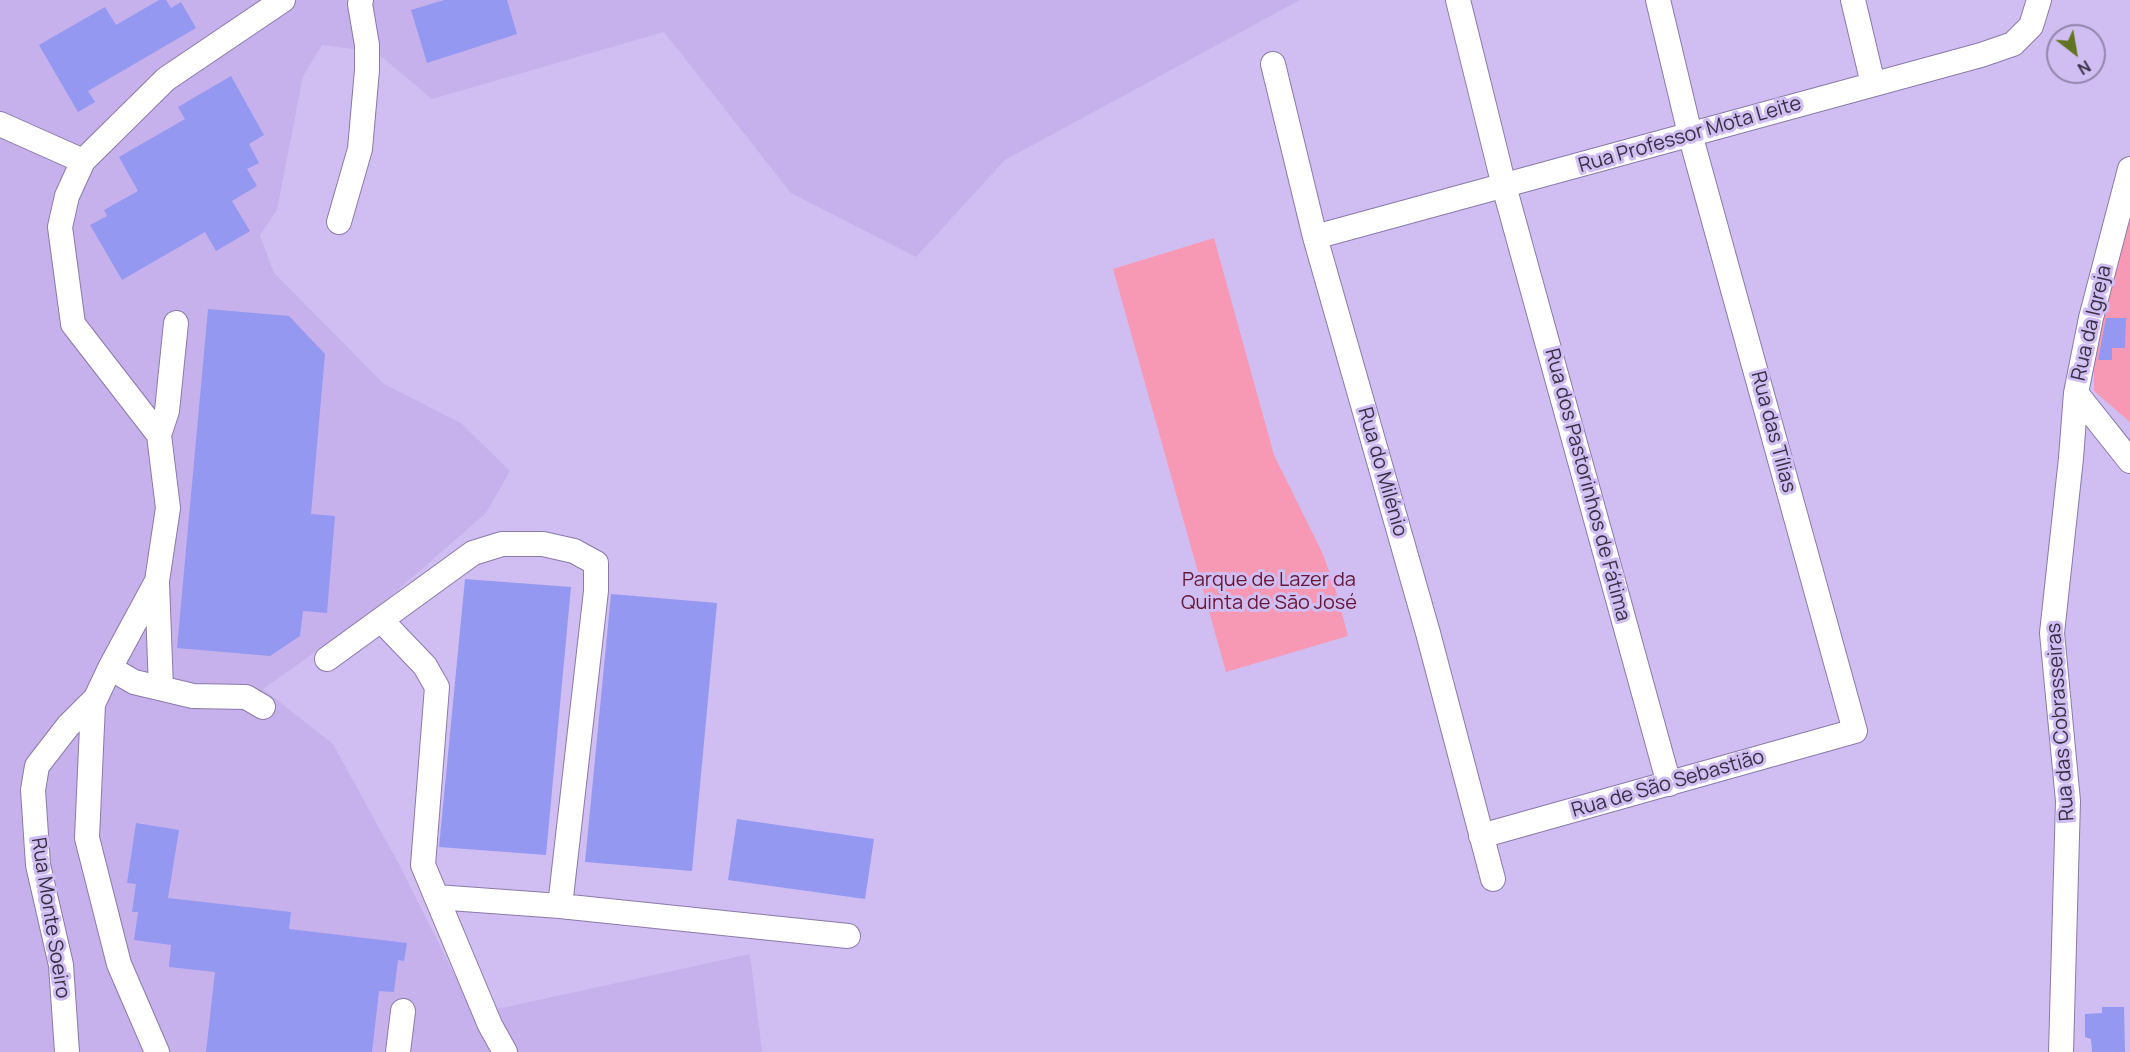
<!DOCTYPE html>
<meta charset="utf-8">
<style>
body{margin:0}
#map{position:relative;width:2130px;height:1052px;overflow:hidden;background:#d0bef2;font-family:Manrope,sans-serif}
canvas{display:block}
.north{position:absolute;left:2046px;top:24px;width:60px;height:60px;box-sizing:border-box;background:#d0bef2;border:2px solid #9385ac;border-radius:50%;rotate:149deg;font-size:16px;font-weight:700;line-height:24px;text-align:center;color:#372f44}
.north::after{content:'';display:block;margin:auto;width:21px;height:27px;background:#627422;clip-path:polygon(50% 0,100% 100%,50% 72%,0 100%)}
</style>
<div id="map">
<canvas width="2130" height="1052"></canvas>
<div class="north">N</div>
</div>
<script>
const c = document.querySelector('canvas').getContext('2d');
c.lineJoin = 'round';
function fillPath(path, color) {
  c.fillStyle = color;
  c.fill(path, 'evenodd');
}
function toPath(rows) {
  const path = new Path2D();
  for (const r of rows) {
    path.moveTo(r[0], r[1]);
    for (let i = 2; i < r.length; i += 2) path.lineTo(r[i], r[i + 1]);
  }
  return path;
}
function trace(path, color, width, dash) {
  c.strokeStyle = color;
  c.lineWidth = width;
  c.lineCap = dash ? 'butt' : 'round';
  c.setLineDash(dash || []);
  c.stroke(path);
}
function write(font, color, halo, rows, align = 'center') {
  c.font = font + ' Manrope,sans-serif';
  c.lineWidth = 6;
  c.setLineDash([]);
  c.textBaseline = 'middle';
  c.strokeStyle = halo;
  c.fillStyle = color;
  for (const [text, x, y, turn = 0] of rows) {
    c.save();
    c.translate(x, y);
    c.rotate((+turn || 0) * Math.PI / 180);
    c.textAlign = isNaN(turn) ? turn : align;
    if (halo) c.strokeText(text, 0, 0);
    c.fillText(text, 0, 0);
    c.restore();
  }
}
const built = toPath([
 [0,0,1300,0,1005,160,916,257,791,193,664,32,432,99,376,52,322,45,303,76,277,210,260,235,274,273,384,384,461,423,510,471,486,513,376,609,263,689,333,744,401,868,474,1014,750,954,762,1052,0,1052]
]);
const green = toPath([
 [2130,185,2130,422,2094,391,2094,324],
 [1214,238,1274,455,1322,552,1335,587,1348,636,1226,672,1113,269]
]);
const building = toPath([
 [159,0,166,0,171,8,181,2,196,28,88,91,95,102,78,112,39,45,105,7,116,25],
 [444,0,507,0,517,34,427,63,411,10],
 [231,76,264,135,249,144,259,163,247,169,257,186,232,201,250,231,216,251,205,232,122,280,90,225,107,216,104,210,138,191,119,157,185,119,178,107],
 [208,309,289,316,325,354,311,514,335,516,327,613,303,611,300,636,270,656,177,648],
 [2106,318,2126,318,2125,348,2112,348,2112,360,2098,360],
 [465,579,571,587,546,855,439,847],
 [611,594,717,603,692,871,585,862],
 [737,819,874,839,865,899,728,880],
 [136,823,179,830,168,898,291,912,289,929,407,943,404,961,398,960,394,992,379,991,372,1052,206,1052,215,972,169,967,171,945,134,940,138,912,132,912,136,884,127,883],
 [2102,1007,2124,1007,2125,1052,2092,1052,2091,1039,2085,1037,2085,1014,2102,1013]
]);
const minor = toPath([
 [1458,0,1504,186,1669,784],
 [1853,0,1873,84],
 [1273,64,1315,237,1428,633,1493,879],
 [0,124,83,161],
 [2130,169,2091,318,2076,393,2130,461],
 [339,222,360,149,367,70,367,45,360,4,361,0],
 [1315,237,1981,55,2013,44,2031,26,2039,0],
 [159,435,167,411,176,323],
 [157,583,161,688],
 [381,620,425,666,437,687,423,865,490,1025,505,1052],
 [327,659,473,553,502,544,543,544,574,551,596,563,596,591,560,906],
 [110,668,134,682,193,696,246,697,263,707],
 [1481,836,1855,731,1690,134,1658,0],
 [436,897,560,906,848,936],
 [67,1052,61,965,38,865,33,790,37,766,68,726,95,699],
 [157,1052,119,964,87,838,93,704,110,668,157,581,168,508,159,435,73,324,60,227,67,196,83,161,166,79,283,0],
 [398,1052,403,1011],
 [2061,1052,2068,801,2052,633,2071,458,2076,393]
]);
const streetNames = [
 ["Rua Professor Mota Leite",1690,135,-16],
 ["Rua da Igreja",2092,323,-77],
 ["Rua das Tílias",1773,432,75],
 ["Rua do Milénio",1382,472,74],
 ["Rua dos Pastorinhos de Fátima",1587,485,75],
 ["Rua das Cobrasseiras",2061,722,-94],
 ["Rua de São Sebastião",1668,784,-16],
 ["Rua Monte Soeiro",50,918,81]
];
const parkNames = [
 ["Parque de Lazer da",1269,580],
 ["Quinta de São José",1269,603]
];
fillPath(built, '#c6b1ec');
fillPath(green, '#f799b5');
fillPath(building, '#9498f1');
trace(minor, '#8a79a9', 26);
trace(minor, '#fff', 24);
write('20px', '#372f44', '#d0bef2', streetNames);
write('20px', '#651636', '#d0bef2', parkNames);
</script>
